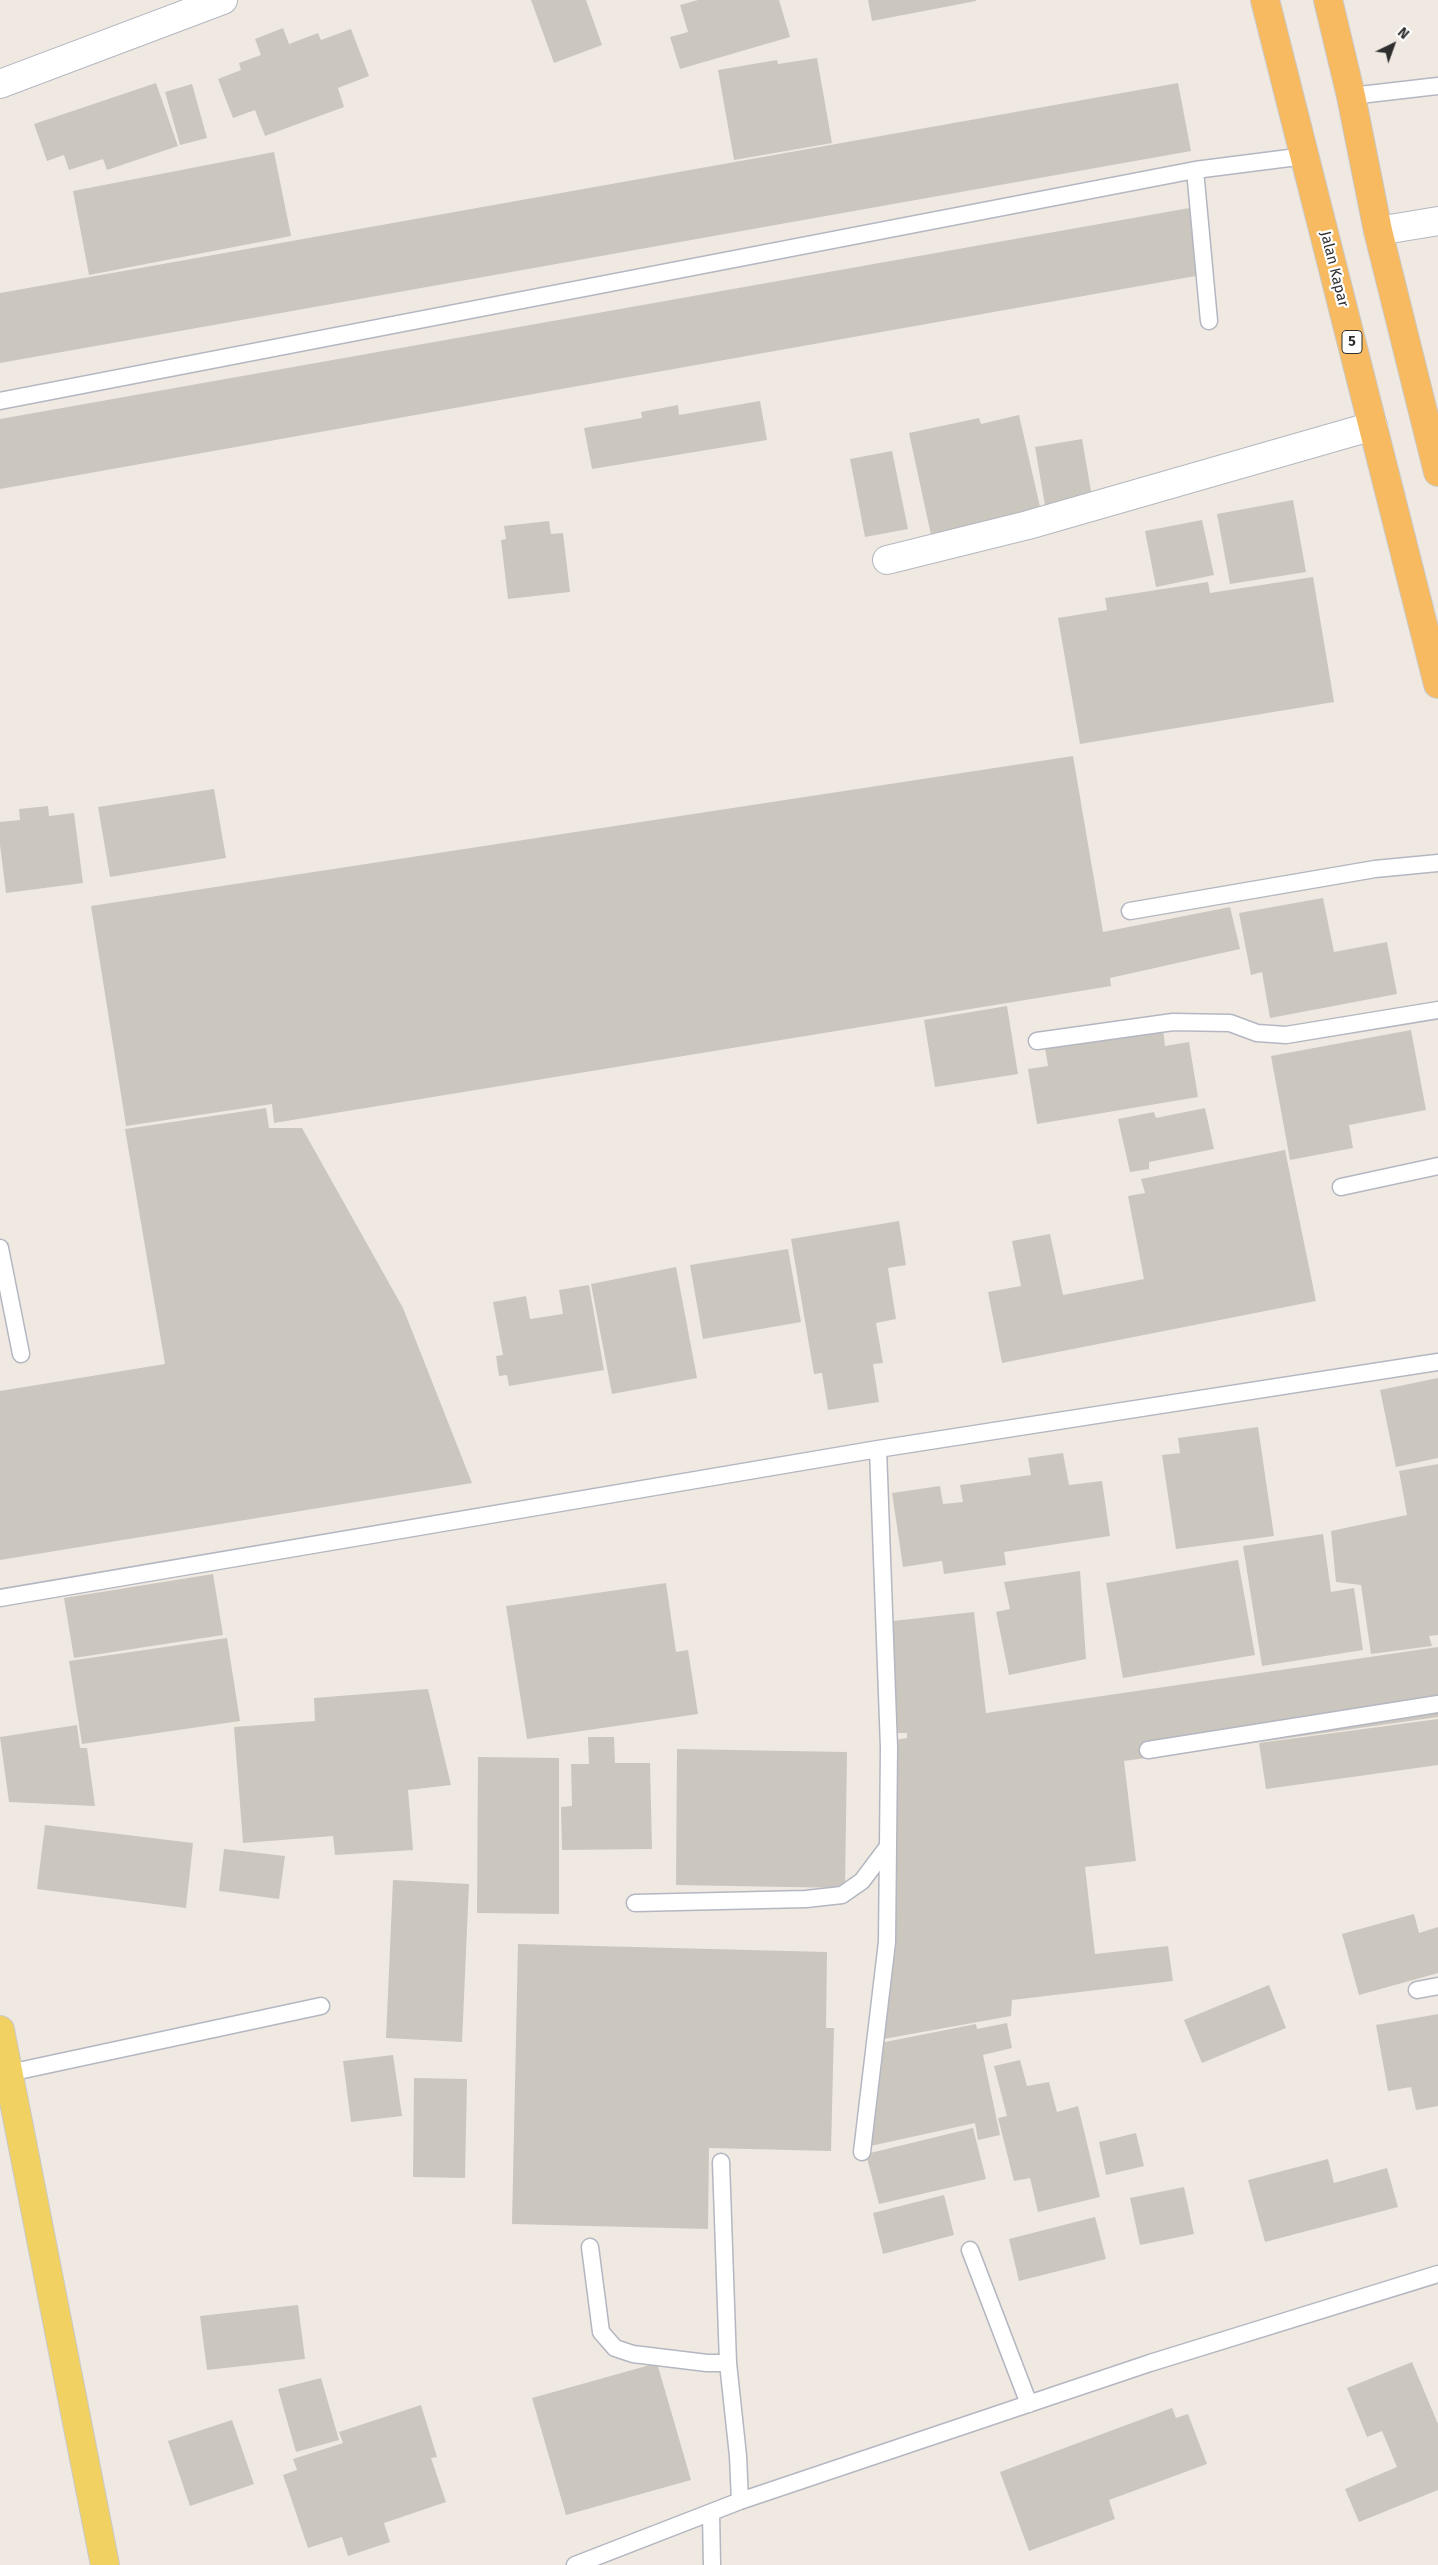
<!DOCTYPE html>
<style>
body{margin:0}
#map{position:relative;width:1438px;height:2565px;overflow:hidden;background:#efe9e1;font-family:"Fira Sans",sans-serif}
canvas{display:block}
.north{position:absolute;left:1368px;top:20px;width:50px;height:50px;-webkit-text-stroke:4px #fff;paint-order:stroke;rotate:42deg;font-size:14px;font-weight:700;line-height:20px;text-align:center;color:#2e2e2e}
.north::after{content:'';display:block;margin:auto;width:18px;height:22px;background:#2e2e2e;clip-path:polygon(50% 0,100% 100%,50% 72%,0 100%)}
</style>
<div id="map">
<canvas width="1438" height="2565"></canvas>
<div class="north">N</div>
</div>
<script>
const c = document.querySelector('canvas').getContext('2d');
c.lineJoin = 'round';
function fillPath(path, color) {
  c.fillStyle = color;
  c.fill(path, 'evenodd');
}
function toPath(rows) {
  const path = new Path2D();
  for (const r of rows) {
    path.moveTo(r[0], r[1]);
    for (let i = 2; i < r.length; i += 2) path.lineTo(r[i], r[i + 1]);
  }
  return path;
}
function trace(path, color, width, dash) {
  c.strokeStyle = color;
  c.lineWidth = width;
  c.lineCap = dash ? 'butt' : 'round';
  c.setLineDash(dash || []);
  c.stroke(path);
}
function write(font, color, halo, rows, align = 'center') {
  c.font = font + ' "Fira Sans",sans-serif';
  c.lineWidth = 4.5;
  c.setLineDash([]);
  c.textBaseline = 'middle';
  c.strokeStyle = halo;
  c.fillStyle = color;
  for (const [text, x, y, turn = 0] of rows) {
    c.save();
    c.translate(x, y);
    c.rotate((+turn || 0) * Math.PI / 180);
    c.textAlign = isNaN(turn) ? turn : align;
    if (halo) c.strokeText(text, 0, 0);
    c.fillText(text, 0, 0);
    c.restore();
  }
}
const building = toPath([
 [531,0,586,0,602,45,554,63],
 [698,0,779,0,790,37,680,69,670,37,688,32,680,5],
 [868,0,976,0,976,1,872,21],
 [283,28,289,44,318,33,321,40,351,29,369,76,338,88,344,107,265,136,255,110,233,118,218,79,241,70,239,63,261,55,255,39],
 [817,58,832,143,734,160,718,70,777,60,778,64],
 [156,83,178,146,107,170,103,159,69,170,64,155,47,161,34,124],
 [1178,83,1191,151,0,363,0,293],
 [192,84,207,138,180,145,165,92],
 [274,152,291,236,89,275,73,191],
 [1195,207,1207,274,0,489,0,419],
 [760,401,767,440,592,469,584,428,642,418,641,412,678,405,679,415],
 [1019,415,1041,511,931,535,909,433,979,418,981,424],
 [1082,439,1093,503,1046,511,1035,447],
 [892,451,908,529,865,537,850,459],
 [1293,500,1306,572,1230,584,1217,514],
 [1202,520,1214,575,1156,587,1145,531],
 [549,521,551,534,563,533,570,592,508,599,501,540,506,539,504,526],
 [1313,577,1334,702,1080,744,1058,618,1107,610,1105,598,1208,582,1210,593],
 [1073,756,1103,932,1230,907,1240,949,1110,978,1111,986,274,1123,272,1104,126,1126,91,906],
 [214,789,226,858,110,877,98,807],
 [48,806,49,816,74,813,83,883,6,893,0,845,0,822,20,820,19,809],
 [1323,898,1334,952,1387,942,1397,994,1270,1018,1262,972,1251,975,1239,913],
 [1007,1006,1018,1074,935,1087,924,1020],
 [1163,1029,1165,1046,1189,1042,1198,1097,1037,1124,1028,1069,1048,1066,1045,1048],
 [1411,1030,1426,1110,1349,1125,1353,1148,1290,1160,1271,1056],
 [266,1108,269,1128,302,1128,403,1308,472,1483,0,1560,0,1391,165,1364,125,1129],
 [1205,1108,1214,1149,1149,1162,1149,1169,1130,1172,1118,1119,1154,1112,1156,1118],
 [1285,1150,1316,1301,1002,1363,988,1292,1021,1286,1012,1241,1050,1234,1063,1295,1144,1279,1128,1196,1145,1193,1141,1179],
 [899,1221,906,1265,888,1268,896,1319,876,1323,883,1363,873,1364,879,1402,828,1410,822,1373,814,1374,791,1239],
 [788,1249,801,1322,703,1339,690,1265],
 [676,1267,697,1378,612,1394,591,1284],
 [589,1285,604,1370,509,1386,507,1375,499,1376,496,1356,503,1355,493,1302,526,1296,530,1319,563,1314,559,1290],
 [1438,1378,1438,1458,1396,1467,1380,1390],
 [1258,1427,1274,1536,1176,1549,1162,1455,1180,1453,1178,1438],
 [1063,1453,1069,1485,1102,1481,1110,1536,1004,1552,1006,1565,944,1574,942,1561,903,1567,892,1493,940,1486,943,1504,963,1502,960,1485,1031,1475,1028,1458],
 [1438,1464,1438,1635,1429,1636,1432,1646,1371,1654,1361,1585,1336,1582,1331,1531,1407,1515,1399,1471],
 [1323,1534,1331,1592,1354,1588,1363,1650,1262,1666,1243,1546],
 [1238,1560,1255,1655,1123,1678,1106,1583],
 [1080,1571,1086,1659,1009,1675,996,1612,1010,1609,1004,1582],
 [213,1574,223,1635,74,1658,64,1598],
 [666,1583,676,1652,688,1650,698,1714,527,1739,506,1606],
 [974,1612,986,1713,1438,1647,1438,1717,1124,1761,1136,1861,1085,1867,1095,1954,1168,1946,1173,1981,1012,2000,1011,2016,878,2040,889,1741,907,1738,907,1733,884,1733,884,1622],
 [227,1638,240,1721,82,1744,69,1661],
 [428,1689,451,1785,408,1790,413,1850,335,1855,333,1836,243,1843,234,1727,315,1721,314,1698],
 [1438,1719,1438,1765,1266,1789,1259,1743],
 [77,1725,80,1748,87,1748,95,1806,9,1802,0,1737],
 [588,1737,614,1737,615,1763,650,1763,652,1849,562,1850,561,1807,572,1806,571,1764,589,1764],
 [677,1749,847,1752,845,1888,676,1885],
 [478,1757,559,1758,559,1914,477,1913],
 [45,1825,193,1843,186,1908,37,1889],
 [224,1849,285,1856,279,1899,219,1891],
 [393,1880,469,1884,462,2042,386,2038],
 [1414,1914,1419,1933,1438,1927,1438,1973,1359,1995,1342,1934],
 [518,1944,827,1952,826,2028,834,2028,831,2151,709,2148,708,2229,512,2224],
 [1269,1985,1286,2028,1202,2063,1184,2020],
 [1438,2014,1438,2106,1416,2110,1411,2087,1388,2091,1376,2025],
 [1007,2023,1012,2048,983,2055,1000,2135,978,2140,975,2123,866,2147,875,2044,976,2024,977,2029],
 [393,2055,402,2116,351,2122,343,2061],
 [1020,2060,1027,2086,1049,2082,1057,2112,1078,2106,1100,2197,1038,2212,1030,2178,1014,2181,998,2118,1007,2116,994,2066],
 [414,2078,467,2079,465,2178,413,2177],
 [973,2128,986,2179,879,2204,866,2154],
 [1136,2133,1144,2166,1106,2175,1099,2142],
 [1328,2159,1334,2183,1387,2168,1398,2207,1265,2242,1248,2180],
 [1184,2187,1194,2234,1140,2245,1130,2198],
 [944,2195,954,2235,883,2254,873,2213],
 [1095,2217,1106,2259,1019,2281,1009,2239],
 [298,2305,305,2359,207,2370,200,2316],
 [1412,2362,1438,2424,1438,2490,1359,2522,1345,2489,1397,2467,1382,2431,1367,2437,1347,2388],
 [657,2363,691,2480,566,2515,532,2398],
 [321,2378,339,2440,296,2452,278,2389],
 [421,2405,437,2457,431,2458,446,2502,384,2523,390,2542,348,2556,342,2537,308,2548,283,2475,297,2470,293,2459,343,2443,339,2432],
 [1172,2408,1176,2418,1188,2414,1207,2464,1109,2500,1115,2519,1029,2551,1000,2472],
 [232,2420,254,2484,190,2506,168,2441]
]);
const service = toPath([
 [1351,96,1438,86],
 [1195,170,1209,321],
 [0,401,1195,170,1305,156],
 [1130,911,1375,869,1438,863],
 [1037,1041,1173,1022,1230,1023,1257,1033,1286,1035,1438,1010],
 [1341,1187,1438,1166],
 [0,1248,21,1354],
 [0,1598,878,1449,1438,1362],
 [1148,1750,1438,1704],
 [635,1903,806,1899,842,1895,862,1881,886,1849],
 [1417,1990,1438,1986],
 [9,2073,321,2006],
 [862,2152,887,1942,889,1748,878,1449],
 [721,2162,728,2363,738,2456,740,2501],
 [590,2247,601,2332,615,2348,633,2354,707,2363,728,2363],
 [970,2250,1029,2404],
 [711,2513,712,2565],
 [575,2565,740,2501,1150,2363,1438,2274]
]);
const minor = toPath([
 [0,84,223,0],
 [1378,231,1438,221],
 [887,560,1028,525,1373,426]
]);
const primary = toPath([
 [0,2030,105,2565]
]);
const trunk = toPath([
 [1265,0,1438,684],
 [1328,0,1351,96,1378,231,1438,472]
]);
const shields = [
 [1352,342,20]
];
const shieldNames = [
 ["5",1352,342]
];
const streetNames = [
 ["Jalan Kapar",1334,269,76]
];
fillPath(building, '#cbc7bf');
trace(service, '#b4b7c1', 19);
trace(minor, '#b4b7c1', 30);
trace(primary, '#c9c9c9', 30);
trace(trunk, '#c9c9c9', 30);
trace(service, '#fff', 16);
trace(minor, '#fff', 28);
trace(primary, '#f2d163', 28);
trace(trunk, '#f8ba60', 28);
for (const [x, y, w] of shields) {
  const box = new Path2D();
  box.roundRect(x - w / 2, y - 11.5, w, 23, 4);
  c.fillStyle = '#fff';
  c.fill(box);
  trace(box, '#2e2e2e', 1);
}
write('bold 14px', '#2e2e2e', null, shieldNames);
write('15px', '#2e2e2e', '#fff', streetNames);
</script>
